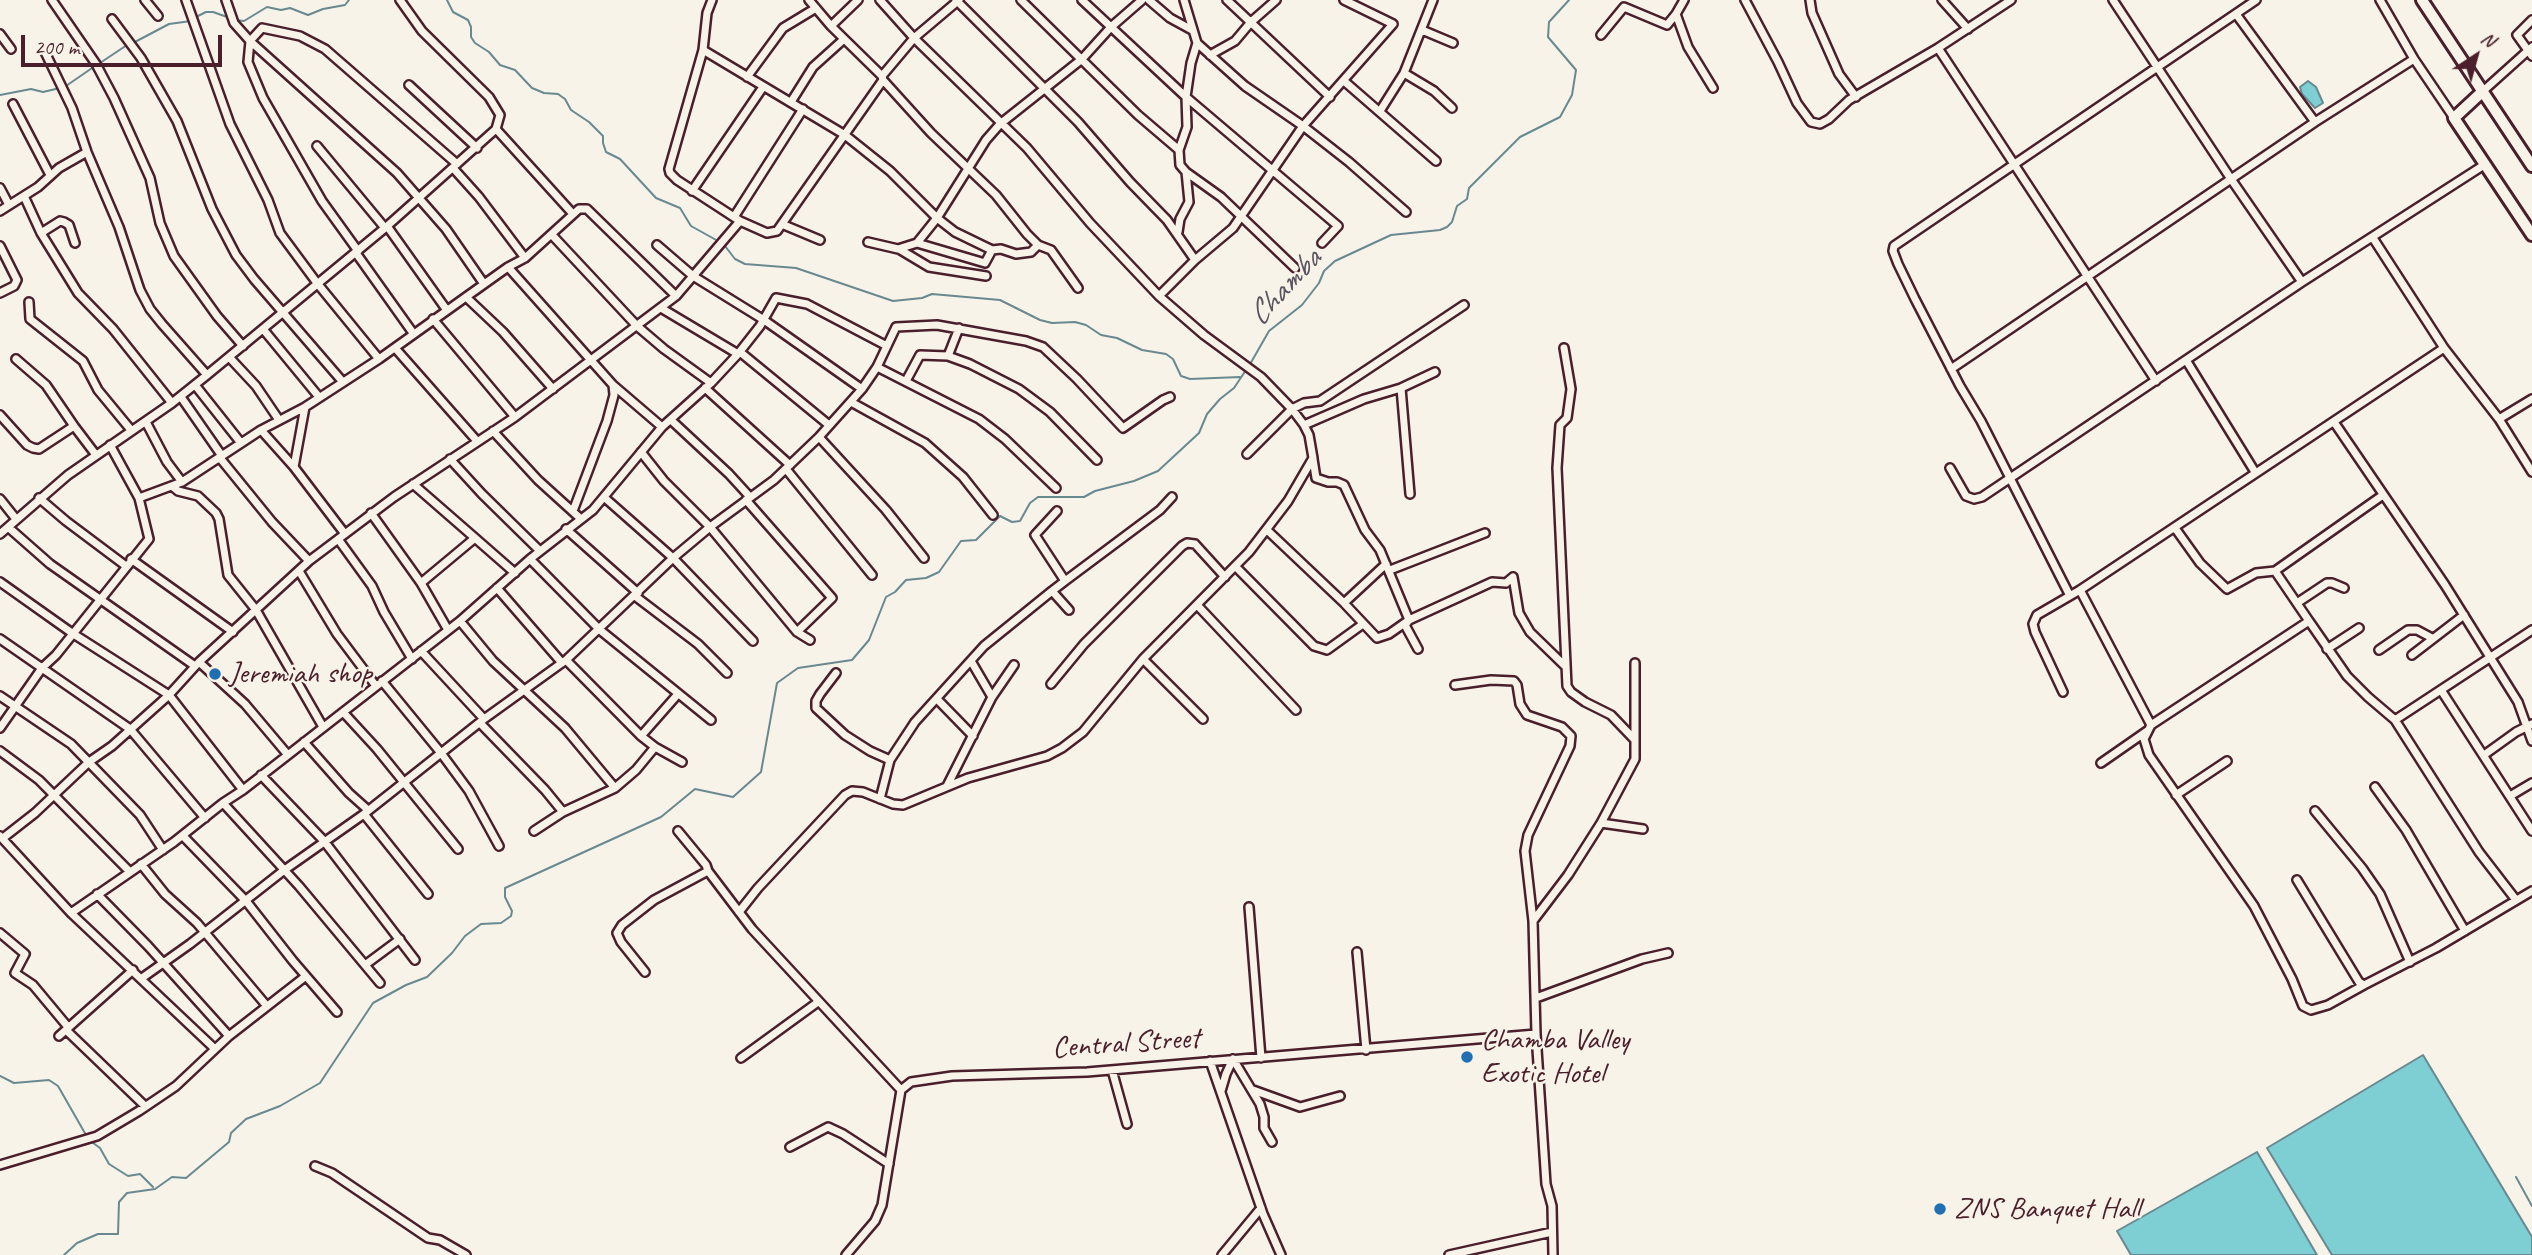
<!DOCTYPE html>
<style>
body{margin:0}
#map{position:relative;width:2532px;height:1255px;overflow:hidden;background:#f7f3e8;font-family:Caveat,sans-serif}
canvas{display:block}
.north{position:absolute;left:2441px;top:21px;width:70px;height:70px;-webkit-text-stroke:5px #f7f3e8;paint-order:stroke;rotate:36deg;font-size:19px;font-weight:700;line-height:28px;text-align:center;color:#4a1f2b}
.north::after{content:'';display:block;margin:auto;width:24px;height:32px;background:#4a1f2b;clip-path:polygon(50% 0,100% 100%,50% 72%,0 100%)}
.scale{position:absolute;left:21px;top:35px;width:201px;height:32px;box-sizing:border-box;border:4px solid #4a1f2b;border-top:0;padding-left:9px;font-size:21px;line-height:24px;white-space:nowrap;color:#4a1f2b;-webkit-text-stroke:5px #f7f3e8;paint-order:stroke}
</style>
<div id="map">
<canvas width="2532" height="1255"></canvas>
<div class="north">N</div>
<div class="scale">200 m</div>
</div>
<script>
const c = document.querySelector('canvas').getContext('2d');
c.lineJoin = 'round';
function fillPath(path, color) {
  c.fillStyle = color;
  c.fill(path, 'evenodd');
}
function toPath(rows) {
  const path = new Path2D();
  for (const r of rows) {
    path.moveTo(r[0], r[1]);
    for (let i = 2; i < r.length; i += 2) path.lineTo(r[i], r[i + 1]);
  }
  return path;
}
function trace(path, color, width, dash) {
  c.strokeStyle = color;
  c.lineWidth = width;
  c.lineCap = dash ? 'butt' : 'round';
  c.setLineDash(dash || []);
  c.stroke(path);
}
function write(font, color, halo, rows, align = 'center') {
  c.font = font + ' Caveat,sans-serif';
  c.lineWidth = 5;
  c.setLineDash([]);
  c.textBaseline = 'middle';
  c.strokeStyle = halo;
  c.fillStyle = color;
  for (const [text, x, y, turn = 0] of rows) {
    c.save();
    c.translate(x, y);
    c.rotate((+turn || 0) * Math.PI / 180);
    c.textAlign = isNaN(turn) ? turn : align;
    if (halo) c.strokeText(text, 0, 0);
    c.fillText(text, 0, 0);
    c.restore();
  }
}
const water = toPath([
 [2308,81,2316,87,2323,103,2315,108,2302,94,2300,87,2308,81],
 [2423,1055,2532,1237,2532,1255,2332,1255,2267,1148,2423,1055],
 [2257,1152,2317,1255,2131,1255,2117,1231,2257,1152]
]);
const stream = toPath([
 [447,0,453,12,468,20,471,27,471,37,475,43,489,52,500,65,515,70,532,88,544,93,558,94,565,99,571,110,589,122,603,136,603,143,606,152,620,159,656,198,680,208,691,226,718,241],
 [196,17,206,12,213,12,230,18],
 [235,20,244,21,267,7,281,10,290,8,308,15,323,9,345,5,349,0],
 [133,43,169,24,191,21],
 [100,63,127,45],
 [66,86,95,66],
 [0,95,31,89,43,92,60,88],
 [725,246,735,259,745,264,796,268,893,301,922,298,932,294,1000,300,1040,320,1052,323,1075,322,1086,325,1101,335,1117,338,1142,350,1166,354,1173,359,1181,376,1190,379,1240,377],
 [1249,366,1269,331,1302,305,1319,283,1324,271,1335,261,1391,235,1440,230,1447,227,1452,222,1457,206,1467,199,1469,188,1520,137,1560,117,1572,95,1576,70,1548,37,1549,22,1569,0],
 [0,1076,14,1083,49,1080,58,1086,86,1135],
 [89,1140,100,1148,109,1164,128,1176,140,1174,153,1187],
 [2516,1177,2532,1206],
 [64,1255,77,1243,98,1234,118,1234,119,1202,127,1193,155,1189,172,1177,186,1178,229,1142,231,1133,246,1119,280,1106,320,1083,373,1003,406,985,427,977,452,953,465,936,481,924,501,923,511,916,512,911,505,897,505,888,661,817,695,789,733,797,761,772,777,683,798,668,852,660,869,640,886,597,895,592,906,580,926,578,939,572,961,541,976,540,1000,516,1012,522,1020,521,1030,503,1038,497,1084,497,1095,491,1134,481,1158,471,1199,433,1207,414,1220,399,1234,388,1246,370]
]);
const street = toPath([
 [52,0,96,64,114,98,150,178,160,223,174,256,217,316,243,346],
 [145,0,158,16],
 [186,0,230,124,268,200,280,233,317,283,379,359],
 [226,0,234,23,250,41,397,173,446,229,484,284],
 [712,0,707,13,703,50,669,169,670,173,677,180,740,221,767,233,777,231,883,80],
 [809,0,831,26],
 [858,0,831,26,882,76,883,80,931,133,996,195,1027,234,1038,245,1051,250,1078,288],
 [880,0,914,38,1027,148,1090,223,1159,296,1195,260,1233,228,1303,126,1393,24,1344,0],
 [956,0,1078,122,1130,182,1167,220,1195,260],
 [1021,0,1138,115,1179,150],
 [1082,0,1186,97,1338,226,1322,243],
 [1149,0,1170,18,1192,30],
 [1184,0,1197,43,1245,86,1303,126,1349,162,1406,212],
 [1227,0,1330,97],
 [1684,0,1676,14,1688,47,1713,88],
 [1745,0,1778,62,1797,103,1811,122,1820,124,1829,119,1849,100,1938,48,2011,0],
 [1810,0,1812,13,1839,74,1856,97],
 [1942,0,1968,29],
 [2113,0,2231,179,2302,282],
 [2380,0,2414,59,2454,118],
 [2236,14,2315,122],
 [112,19,141,58,177,121,212,209,236,255,254,279,342,381],
 [2532,20,2517,35,2532,56],
 [1422,30,1453,43],
 [0,34,11,49],
 [1601,35,1624,7,1667,25,1676,14],
 [1938,48,2156,381],
 [44,50,72,108,87,152,119,227,140,290,150,309,162,324,207,375],
 [703,50,845,135,890,171,937,218,955,232,992,250,1001,249,1016,254,1031,252,1038,245],
 [1210,55,1235,41,1251,22,1276,0],
 [1404,73,1434,91,1452,108],
 [882,76,914,38,959,0],
 [747,77,783,28,816,8],
 [1344,81,1436,161],
 [409,85,477,148],
 [2482,92,2532,47],
 [791,102,813,67,843,40],
 [13,104,50,175],
 [1380,111,1404,73,1433,0],
 [496,129,573,214],
 [317,146,385,228],
 [453,168,479,197,525,258],
 [1186,172,1221,197,1295,268],
 [0,188,9,205],
 [692,191,763,87],
 [24,196,41,233,78,293,113,329,172,403],
 [0,211,38,187,59,168,87,152],
 [734,217,803,109],
 [784,225,820,240],
 [387,226,446,309],
 [1178,232,1180,219,1189,202,1186,172,1180,165,1179,150,1187,127,1186,97,1191,63,1197,43],
 [41,233,60,221,64,222,69,225,75,243],
 [552,235,637,326,664,349,711,383],
 [2373,238,2444,348,2499,419,2532,472],
 [868,242,898,249,917,243,937,218,986,140,1000,124,1082,59,1111,27,1142,0],
 [917,243,985,263,992,250],
 [657,245,693,276,764,320,862,389],
 [0,246,17,280,14,286,0,293],
 [899,249,929,267,986,276],
 [358,251,322,201,263,98,248,62,250,41,262,28,300,36,325,49,457,164],
 [356,253,413,333],
 [508,267,613,385,614,395,607,421,573,511],
 [466,297,503,332,553,389],
 [29,302,30,319,83,361,98,390,131,430],
 [661,308,738,354],
 [433,319,515,417],
 [263,329,319,397],
 [395,348,477,441],
 [1564,348,1571,389,1567,418,1560,425,1557,468,1567,686,1571,692,1585,702,1611,715,1634,739],
 [740,352,829,425],
 [948,356,959,328],
 [229,357,256,386,279,420],
 [16,359,46,385,74,426,96,455],
 [2186,360,2255,472],
 [877,367,979,419,1005,439,1056,488],
 [1951,369,2315,122,2414,59],
 [906,381,920,355,948,356,970,364,1019,389,1050,412,1097,460],
 [195,385,241,443],
 [613,385,662,427],
 [705,388,790,465],
 [1401,388,1435,372],
 [181,397,222,456],
 [851,402,925,443,963,477,993,515],
 [0,415,27,445,33,448,39,449,74,426],
 [2499,419,2532,399],
 [671,420,729,474,750,497],
 [146,422,167,462,182,482],
 [2334,422,2445,585,2518,702,2532,741],
 [1304,425,1364,399,1401,388,1410,494],
 [261,430,294,467],
 [493,431,538,480,581,519],
 [819,437,886,510,924,558],
 [641,452,664,481,710,527,797,632,810,640],
 [1247,454,1292,409,1304,403,1320,401,1464,305],
 [220,458,272,522,309,561],
 [450,459,482,494,540,551],
 [1313,459,1316,478,1328,482,1337,482,1344,485,1365,530,1380,550,1409,620,1405,625,1418,649],
 [1950,468,1966,496,1974,499,1982,497,2302,282,2484,165],
 [786,469,872,575],
 [413,484,475,538],
 [172,486,178,491,198,496,216,513,219,519,228,575,256,610,323,727],
 [39,498,66,521,126,566],
 [139,498,182,482,261,430,305,407],
 [605,498,673,558,753,641],
 [0,499,16,519],
 [746,500,832,598,797,632],
 [1057,511,1035,535,1065,581,1052,591,1069,610],
 [371,513,421,583,448,630],
 [8,527,50,564,195,666],
 [2175,528,2200,563,2227,589,2256,573,2275,571,2383,495],
 [566,529,638,593],
 [1267,530,1344,603,1377,638,1389,634,1409,620,1492,582,1506,583,1513,577,1519,613,1530,632,1565,666],
 [0,534,68,475,172,403,207,375,385,228,496,129,500,115,489,97,422,31,400,0],
 [345,534,294,467,305,407,379,359,508,267,525,258,579,209,587,209,676,296],
 [338,539,372,586,384,612,412,659],
 [131,559,233,632],
 [530,559,600,630,711,720],
 [1235,566,1314,646,1327,650,1363,624],
 [1390,570,1485,533],
 [299,571,337,634,376,686],
 [2275,571,2309,621,2151,725,2144,739,2149,755,2254,906,2292,979,2303,1006,2311,1010,2328,1005,2364,985],
 [1065,581,1160,510,1172,497],
 [0,582,72,633,169,695,243,790],
 [421,583,475,538,515,573],
 [497,588,562,663],
 [2080,590,2151,725],
 [635,596,698,644,727,673],
 [2070,596,1981,421,1960,386,1915,299,1898,264,1893,251,1894,246,2256,0],
 [1344,603,1386,564],
 [2297,603,2327,583,2332,583,2344,588],
 [1198,606,1296,710],
 [460,621,493,661,565,728,615,788],
 [2309,621,2347,676,2368,697,2395,720,2479,852,2516,900],
 [0,639,130,729,205,818],
 [2327,649,2359,628],
 [2379,650,2408,630,2417,630,2432,638],
 [421,651,484,719],
 [2412,655,2464,615],
 [1143,659,1203,719],
 [566,660,641,736,655,747,682,762],
 [971,661,992,697],
 [199,662,245,704,288,755],
 [836,673,820,694,816,701,816,708,845,735,870,751,890,760],
 [382,681,441,753,469,791,499,846],
 [1051,684,1084,644,1182,546,1187,543,1195,544,1225,577],
 [1455,685,1491,680,1514,681,1517,685,1520,704,1527,715,1562,727,1571,736,1570,746,1528,835,1525,851,1533,921],
 [2441,690,2532,831],
 [2063,692,2035,632,2033,624,2037,615,2080,590,2444,348],
 [0,696,71,744,140,815,163,850],
 [937,699,973,736],
 [343,712,377,749,458,849],
 [2395,720,2532,630],
 [480,723,545,790,563,812],
 [0,728,42,668,56,655,149,539,139,498,110,445],
 [641,736,678,694],
 [304,742,349,793,368,810],
 [0,751,39,780,130,872],
 [2484,755,2516,732,2532,724],
 [2101,763,2147,731],
 [261,775,324,841,415,960],
 [947,786,992,697,1014,665],
 [2375,787,2406,830,2465,931],
 [2176,795,2227,761],
 [2510,796,2532,783],
 [880,799,890,760,915,722,984,646,1052,591],
 [223,803,299,886,380,983],
 [2315,811,2362,868,2380,894,2410,962],
 [364,814,428,894],
 [1601,823,1643,829],
 [534,831,563,812,615,788,636,770,655,747],
 [678,831,706,865,708,871,752,929,901,1090],
 [0,836,71,913,215,1049],
 [183,836,246,901,293,961,337,1012],
 [3,838,35,813,89,762,112,746,169,695,199,662,309,561,394,497,515,417,676,296,740,221],
 [141,864,165,894,197,923,266,1005],
 [2297,880,2359,982,2364,985,2436,948,2532,891],
 [97,894,148,946,229,1036],
 [1249,907,1261,1058],
 [739,912,758,888,845,795,852,791,863,792,893,804,903,805,968,778,1047,756,1062,748,1083,732,1143,659,1249,552,1288,501,1313,458,1309,435,1304,425,1292,409,1261,377,1204,335,1159,296],
 [71,913,174,842,223,803,243,790,460,621,530,559,593,510,662,427,711,383,738,354,760,326,776,298,807,304,887,346],
 [0,933,25,954,15,973,33,985,68,1027],
 [1357,952,1366,1050],
 [365,965,400,939],
 [645,972,621,942,617,933,622,925,654,900,708,871],
 [142,978,190,944,283,871,364,814,484,719,566,660,673,558,710,527,774,480,819,437,862,389,877,367,896,327,937,325,1026,341,1043,347,1077,379,1123,428,1163,400,1170,397],
 [1536,998,1642,959,1668,953],
 [66,1030,145,1106],
 [59,1036,133,970],
 [741,1058,818,1002],
 [1233,1059,1260,1104,1264,1117,1264,1128,1272,1142],
 [1210,1061,1263,1214,1281,1255],
 [1112,1070,1127,1124],
 [1253,1090,1300,1107,1340,1096],
 [1221,1091,1226,1074,1233,1059],
 [790,1147,828,1127,843,1134,889,1164],
 [0,1165,97,1136,139,1111,176,1086,229,1036,306,976],
 [315,1166,332,1173,428,1238,440,1240,466,1255],
 [846,1255,875,1221,882,1205,901,1090,911,1082,952,1076,1087,1072,1536,1034],
 [1222,1255,1261,1208],
 [1449,1255,1552,1232],
 [1553,1255,1552,1206,1546,1184,1536,1034,1533,921,1568,875,1601,823,1635,759,1635,663]
]);
const secondary = toPath([
 [2422,0,2532,166],
 [2482,92,2454,118,2532,235]
]);
const markers = [
 [215,674,7,"#1f6fb2"],
 [1467,1057,7,"#1f6fb2"],
 [1940,1209,7,"#1f6fb2"]
];
const poiNames = [
 ["Jeremiah shop",229,674],
 ["Chamba Valley",1481,1040],
 ["Exotic Hotel",1481,1074],
 ["ZNS Banquet Hall",1954,1209]
];
const streetNames = [
 ["Central Street",1126,1044,-4]
];
const waterNames = [
 ["Chamba",1285,288,-47]
];
fillPath(water, '#7dcfd4');
trace(water, '#698990', 2);
trace(stream, '#698990', 2);
trace(street, '#4a1f2b', 12);
trace(secondary, '#4a1f2b', 16);
trace(street, '#f7f3e8', 7);
trace(secondary, '#f7f3e8', 10);
for (const [x, y, r, color] of markers) {
  const dot = new Path2D();
  dot.arc(x, y, r, 0, 2 * Math.PI);
  c.fillStyle = color;
  c.fill(dot);
  trace(dot, '#f7f3e8', 2.5);
}
write('30px', '#4a1f2b', '#f7f3e8', poiNames, 'left');
write('30px', '#4a1f2b', '#f7f3e8', streetNames);
write('italic 32px', '#59545e', '#f7f3e8', waterNames);
</script>
